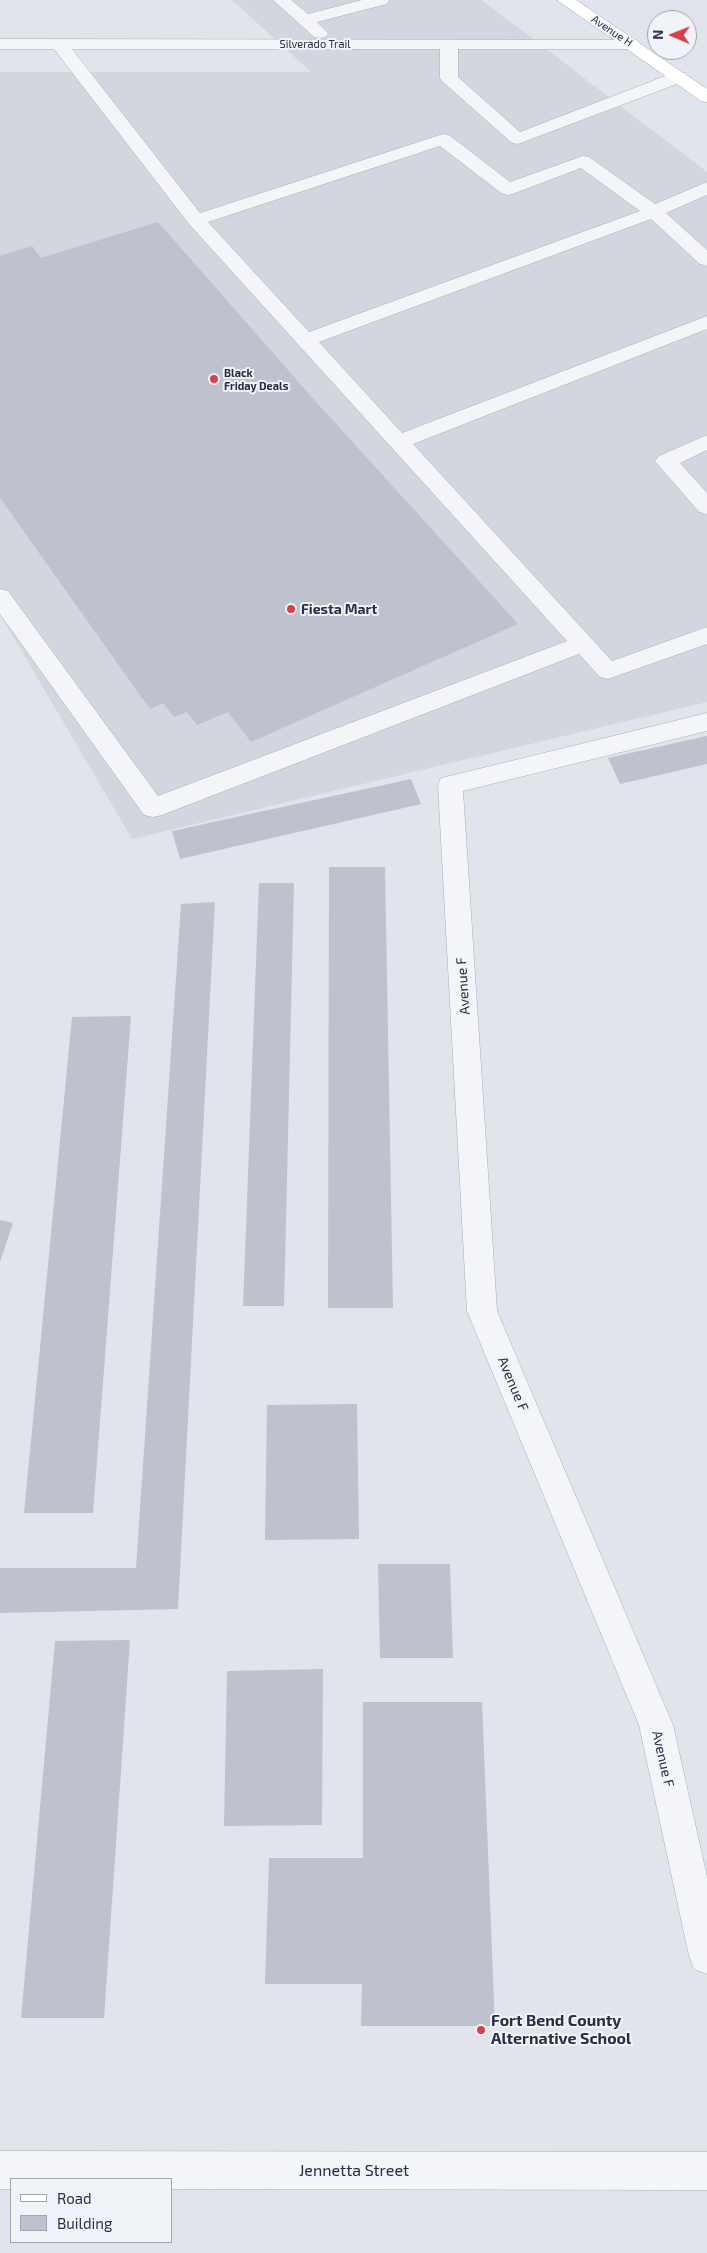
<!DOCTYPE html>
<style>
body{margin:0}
#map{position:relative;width:707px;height:2253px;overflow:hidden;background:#e1e4ea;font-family:"Exo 2",sans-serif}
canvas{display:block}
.legend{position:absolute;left:10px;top:2178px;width:162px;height:65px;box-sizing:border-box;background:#f0f3f7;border:1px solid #a0a5af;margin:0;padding:6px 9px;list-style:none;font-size:15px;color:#282f43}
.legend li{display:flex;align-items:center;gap:10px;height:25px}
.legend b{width:25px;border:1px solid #a0a5af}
.north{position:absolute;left:647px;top:10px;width:50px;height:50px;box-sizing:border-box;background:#f0f3f7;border:1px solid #a0a5af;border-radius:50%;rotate:271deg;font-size:14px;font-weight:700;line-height:20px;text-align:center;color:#282f43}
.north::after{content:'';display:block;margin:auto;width:18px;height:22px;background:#d44148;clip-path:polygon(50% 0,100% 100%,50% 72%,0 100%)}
</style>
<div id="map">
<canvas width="707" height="2253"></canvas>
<ul class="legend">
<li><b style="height:6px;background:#fff"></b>Road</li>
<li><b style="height:14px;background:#bec2cd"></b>Building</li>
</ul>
<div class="north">N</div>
</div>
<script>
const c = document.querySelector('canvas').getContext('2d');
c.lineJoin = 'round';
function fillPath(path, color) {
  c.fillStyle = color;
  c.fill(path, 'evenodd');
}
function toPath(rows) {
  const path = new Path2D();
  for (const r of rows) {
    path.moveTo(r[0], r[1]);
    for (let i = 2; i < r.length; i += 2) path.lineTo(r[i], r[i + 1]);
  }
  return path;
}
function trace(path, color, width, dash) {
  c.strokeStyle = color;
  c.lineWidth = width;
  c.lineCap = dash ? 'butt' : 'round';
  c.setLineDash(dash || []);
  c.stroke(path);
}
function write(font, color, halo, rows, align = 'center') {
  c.font = font + ' "Exo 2",sans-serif';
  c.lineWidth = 4;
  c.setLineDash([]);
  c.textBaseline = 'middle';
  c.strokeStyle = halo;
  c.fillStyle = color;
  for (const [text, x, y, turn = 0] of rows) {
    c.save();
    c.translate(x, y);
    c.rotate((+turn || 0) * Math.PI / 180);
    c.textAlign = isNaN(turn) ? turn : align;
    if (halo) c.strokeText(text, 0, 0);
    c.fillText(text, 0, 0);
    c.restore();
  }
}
const built = toPath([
 [232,0,482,0,707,172,707,702,132,839,0,614,0,72,311,72]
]);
const building = toPath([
 [158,222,317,403,518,624,251,742,228,712,197,725,187,712,174,717,163,703,150,709,0,498,0,256,32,246,41,258],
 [707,736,707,764,620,784,608,758],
 [411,779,421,804,180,859,172,831],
 [329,867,385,867,393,1308,328,1308],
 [259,883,294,883,284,1306,243,1306],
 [215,902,178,1609,0,1613,0,1568,136,1568,181,904],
 [131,1016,93,1513,24,1513,72,1017],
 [0,1220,13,1223,0,1262],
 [357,1404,359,1539,265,1540,267,1405],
 [378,1564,450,1564,453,1658,380,1658],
 [130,1640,104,2018,21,2018,55,1641],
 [323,1669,322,1825,224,1826,227,1671],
 [363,1702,482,1702,495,2026,361,2026,362,1984,265,1984,269,1858,363,1858]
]);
const minor = toPath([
 [273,0,291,0,308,14,362,0,389,0,387,4,317,22,328,33,326,37,320,38,314,37,273,0],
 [0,39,637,40,640,44,637,48,631,49,458,49,458,77,520,132,673,73,685,73,688,77,685,81,518,144,512,143,443,82,440,78,440,49,72,49,200,213,443,134,449,135,510,182,583,156,589,157,655,204,707,182,707,195,666,213,707,250,707,266,700,264,651,219,319,342,402,433,707,316,707,329,413,444,612,661,707,627,707,644,608,679,600,677,579,654,162,815,153,817,144,815,0,614,0,589,8,591,158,796,567,641,189,224,54,49,0,49,0,39],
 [440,146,501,193,508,195,515,193,581,168,640,211,309,332,208,222,440,146],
 [707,435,707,450,680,463,707,493,707,514,699,512,655,461,659,456,707,435],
 [707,713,707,731,463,791,497,1311,673,1725,707,1877,707,1974,694,1969,689,1956,639,1725,467,1311,438,785,441,778,450,776,707,713],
 [0,2151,707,2152,707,2190,171,2189,171,2179,11,2179,11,2189,0,2189,0,2151]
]);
const major = toPath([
 [557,0,576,0,707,89,707,102,701,101,557,0]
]);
const markers = [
 [214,379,5,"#d44148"],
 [291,609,5,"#d44148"],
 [481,2030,5,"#d44148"]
];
const farStreetnames = [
 ["Avenue H",612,31,34],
 ["Silverado Trail",315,44]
];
const farPoinames = [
 ["Black",224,373],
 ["Friday Deals",224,386]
];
const poiNames = [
 ["Fiesta Mart",301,609]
];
const streetNames = [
 ["Avenue F",463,986,-94],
 ["Avenue F",513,1384,67],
 ["Avenue F",663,1759,77]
];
const nearPoinames = [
 ["Fort Bend County",491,2021],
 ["Alternative School",491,2039]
];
const nearStreetnames = [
 ["Jennetta Street",354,2171]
];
fillPath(built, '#d3d6df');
fillPath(building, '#bec2cd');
trace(minor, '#aaaeb8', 1);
trace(major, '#9fa6b6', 1);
fillPath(minor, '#f4f5f8');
fillPath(major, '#fff');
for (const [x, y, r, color] of markers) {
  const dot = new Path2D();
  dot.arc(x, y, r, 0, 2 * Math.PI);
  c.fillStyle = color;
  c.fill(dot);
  trace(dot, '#f0f3f7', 2);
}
write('11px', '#282f43', '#f0f3f7', farStreetnames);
write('bold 11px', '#282f43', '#f0f3f7', farPoinames, 'left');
write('bold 14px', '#282f43', '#f0f3f7', poiNames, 'left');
write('14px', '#282f43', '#f0f3f7', streetNames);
write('bold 16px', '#282f43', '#f0f3f7', nearPoinames, 'left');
write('16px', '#282f43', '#f0f3f7', nearStreetnames);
</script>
